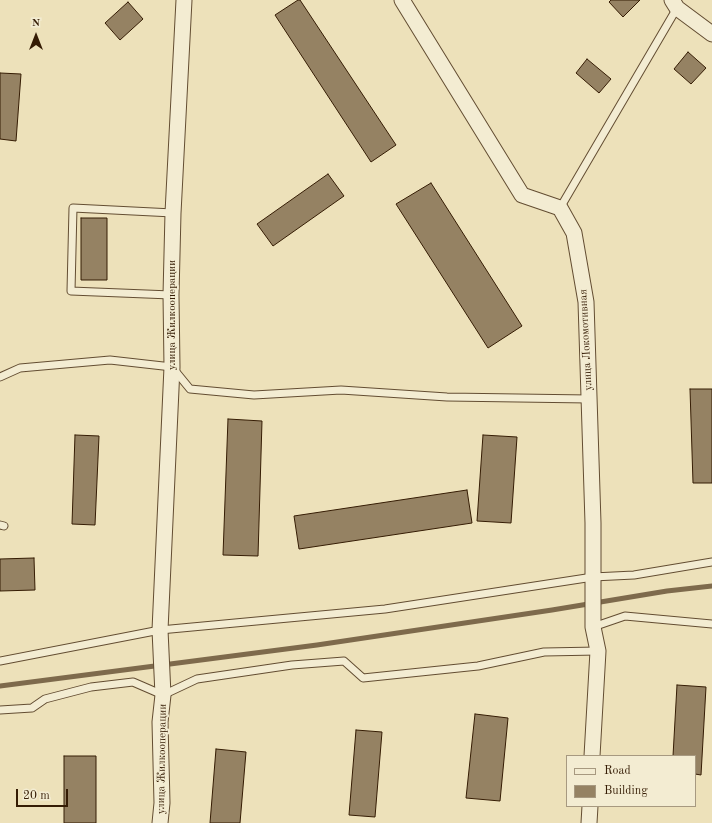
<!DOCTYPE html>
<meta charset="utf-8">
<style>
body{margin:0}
#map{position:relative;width:712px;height:823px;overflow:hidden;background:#ede1ba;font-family:"Old Standard TT",serif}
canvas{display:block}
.legend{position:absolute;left:566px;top:755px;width:130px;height:52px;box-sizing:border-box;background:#f3ecd2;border:1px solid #a79980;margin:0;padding:5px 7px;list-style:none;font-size:12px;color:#351c04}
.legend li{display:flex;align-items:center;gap:8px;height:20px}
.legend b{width:20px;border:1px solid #a79980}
.north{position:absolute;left:16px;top:16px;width:40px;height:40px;-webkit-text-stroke:3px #f3ecd2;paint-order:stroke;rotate:0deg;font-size:11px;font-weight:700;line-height:16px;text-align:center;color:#351c04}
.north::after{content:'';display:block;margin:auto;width:14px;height:18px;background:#351c04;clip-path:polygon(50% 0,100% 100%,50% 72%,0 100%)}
.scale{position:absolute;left:16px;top:789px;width:52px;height:18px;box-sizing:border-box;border:2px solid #351c04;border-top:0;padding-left:5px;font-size:12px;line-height:14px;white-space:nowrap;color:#351c04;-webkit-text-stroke:3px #f3ecd2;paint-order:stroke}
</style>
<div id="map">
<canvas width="712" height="823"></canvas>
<ul class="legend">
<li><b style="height:5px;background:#f3ecd2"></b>Road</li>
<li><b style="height:11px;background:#958263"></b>Building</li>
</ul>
<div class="north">N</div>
<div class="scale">20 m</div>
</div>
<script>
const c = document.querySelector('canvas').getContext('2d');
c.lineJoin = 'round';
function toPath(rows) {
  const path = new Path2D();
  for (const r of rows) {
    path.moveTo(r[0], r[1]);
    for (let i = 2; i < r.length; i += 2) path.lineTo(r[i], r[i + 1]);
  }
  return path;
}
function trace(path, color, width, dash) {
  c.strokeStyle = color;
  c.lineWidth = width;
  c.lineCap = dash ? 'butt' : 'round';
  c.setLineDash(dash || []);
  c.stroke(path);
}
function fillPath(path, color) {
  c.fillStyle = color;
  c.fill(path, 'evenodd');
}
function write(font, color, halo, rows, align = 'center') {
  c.font = font + ' "Old Standard TT",serif';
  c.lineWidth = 3.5;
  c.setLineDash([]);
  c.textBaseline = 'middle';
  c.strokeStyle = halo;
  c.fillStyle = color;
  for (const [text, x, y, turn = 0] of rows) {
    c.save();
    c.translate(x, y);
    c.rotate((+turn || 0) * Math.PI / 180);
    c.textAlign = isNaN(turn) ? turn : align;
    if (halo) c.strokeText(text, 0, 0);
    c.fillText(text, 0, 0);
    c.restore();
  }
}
const stream = toPath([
 [0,686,317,645,552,610,667,591,712,586]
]);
const building = toPath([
 [298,0,300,0,396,145,371,162,275,15,298,0],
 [611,0,640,0,623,17,609,2,611,0],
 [128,2,143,19,120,40,105,23,128,2],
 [688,52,706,68,691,84,674,69,688,52],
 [587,59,611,79,599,93,576,73,587,59],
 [0,73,21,74,16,141,0,139,0,73],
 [328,174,344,196,273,246,257,224,328,174],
 [431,183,522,326,488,348,396,204,431,183],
 [81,218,107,218,107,280,81,280,81,218],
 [690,389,712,389,712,483,693,483,690,389],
 [228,419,262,421,258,556,223,555,228,419],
 [75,435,99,436,95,525,72,524,75,435],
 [483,435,517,437,511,523,477,521,483,435],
 [467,490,472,523,299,549,294,516,467,490],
 [34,558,35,590,0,591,0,559,34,558],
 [677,685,706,687,701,775,695,774,695,756,673,756,677,685],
 [475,714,508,718,500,801,466,798,475,714],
 [356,730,382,732,375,817,349,815,356,730],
 [216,749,246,752,240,823,210,823,216,749],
 [64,756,96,756,96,823,64,823,64,756]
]);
const service = toPath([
 [560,208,677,8],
 [171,295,71,291,73,208,173,213],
 [0,377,20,368,110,360,172,367,190,389,254,395,341,390,447,397,589,399],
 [0,525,4,526],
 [593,627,625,616,712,624],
 [0,661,160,630,385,609,593,577,634,575,712,562],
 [0,710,32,708,45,699,91,687,133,682,163,695,197,679,292,665,344,661,363,678,478,666,544,652,598,651]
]);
const minor = toPath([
 [402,0,522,195,560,208,574,233,586,302,593,523,593,627,598,651,592,756],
 [672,0,677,8,712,34],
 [160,823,162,803,160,722,163,695,160,630,172,367,171,295,173,213,184,0],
 [589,823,590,806]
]);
const streetNames = [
 ["улица Жилкооперации",172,315,-90],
 ["улица Локомотивная",586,340,-93],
 ["улица Жилкооперации",162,759,-89]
];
trace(stream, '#7e6a4c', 5);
fillPath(building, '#958263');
trace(building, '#351c04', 1);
trace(service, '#634d32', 9);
trace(minor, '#634d32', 17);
trace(service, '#f3ecd2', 7);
trace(minor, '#f3ecd2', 15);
write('11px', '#351c04', '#f3ecd2', streetNames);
</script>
